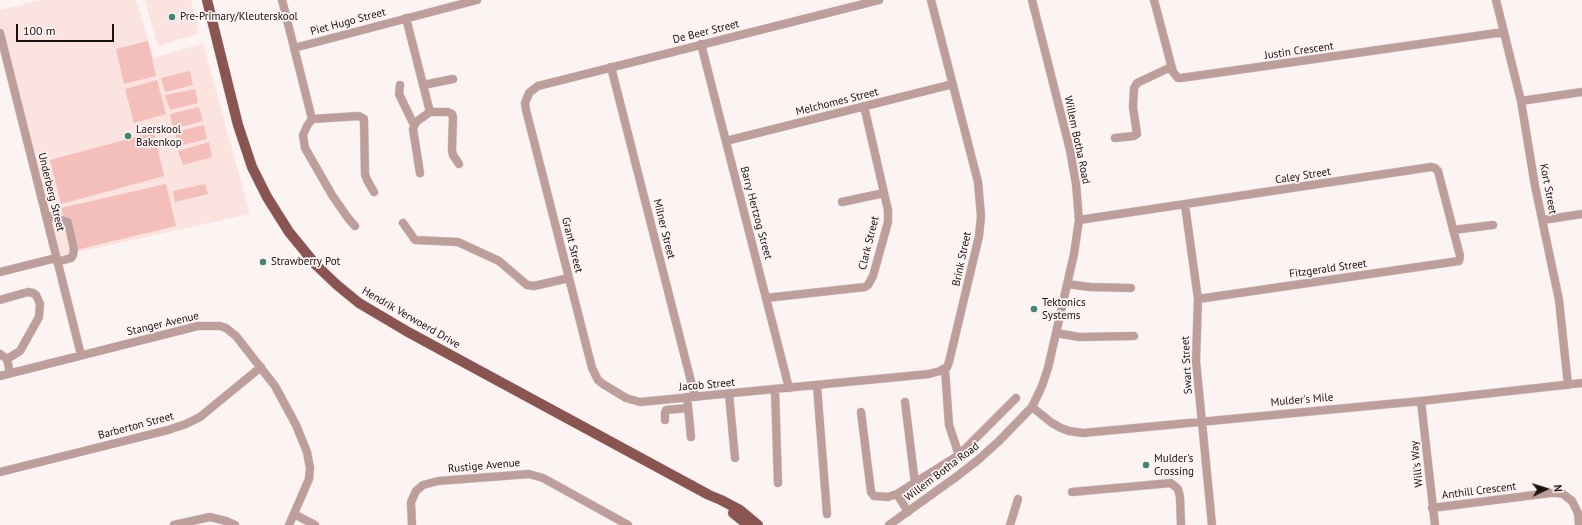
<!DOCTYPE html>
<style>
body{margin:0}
#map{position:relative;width:1582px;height:525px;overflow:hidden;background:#fbf4f3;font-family:"PT Sans",sans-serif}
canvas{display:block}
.north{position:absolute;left:1526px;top:469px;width:40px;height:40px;-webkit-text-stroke:3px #fbf4f3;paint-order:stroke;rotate:86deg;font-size:11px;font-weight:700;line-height:16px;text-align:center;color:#1c1110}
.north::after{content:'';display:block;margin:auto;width:14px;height:18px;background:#1c1110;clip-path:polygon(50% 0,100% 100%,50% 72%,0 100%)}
.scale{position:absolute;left:16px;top:24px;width:98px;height:18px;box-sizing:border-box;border:2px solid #1c1110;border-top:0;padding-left:5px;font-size:12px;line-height:14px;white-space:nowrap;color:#1c1110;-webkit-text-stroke:3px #fbf4f3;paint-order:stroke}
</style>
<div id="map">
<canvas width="1582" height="525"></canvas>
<div class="north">N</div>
<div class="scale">100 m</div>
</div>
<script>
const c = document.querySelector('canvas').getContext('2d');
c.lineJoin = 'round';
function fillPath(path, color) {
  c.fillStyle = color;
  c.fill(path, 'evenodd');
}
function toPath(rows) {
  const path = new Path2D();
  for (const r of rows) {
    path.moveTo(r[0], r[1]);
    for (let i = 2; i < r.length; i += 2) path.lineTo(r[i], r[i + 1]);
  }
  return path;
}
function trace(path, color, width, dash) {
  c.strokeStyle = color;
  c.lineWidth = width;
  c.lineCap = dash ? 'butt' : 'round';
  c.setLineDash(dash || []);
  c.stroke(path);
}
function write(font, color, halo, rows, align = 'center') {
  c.font = font + ' "PT Sans",sans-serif';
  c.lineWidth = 3.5;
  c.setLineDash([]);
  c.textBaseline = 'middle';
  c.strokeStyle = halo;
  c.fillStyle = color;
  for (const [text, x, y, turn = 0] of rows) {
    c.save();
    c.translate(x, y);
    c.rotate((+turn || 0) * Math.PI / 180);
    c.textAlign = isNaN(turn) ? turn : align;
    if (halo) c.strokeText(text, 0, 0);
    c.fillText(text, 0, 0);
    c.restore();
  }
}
const built = toPath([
 [42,0,136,0,154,58,203,43,250,214,60,256,0,28,0,10],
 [145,0,191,0,199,34,176,40,158,47]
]);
const green = toPath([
 [148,41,156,76,124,84,116,49],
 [190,71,193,85,165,92,161,78],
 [157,80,166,114,134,123,125,89],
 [195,89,198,103,170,110,165,95],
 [199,107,203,121,173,129,170,114],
 [204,125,207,139,179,146,175,132],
 [154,132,164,176,61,204,50,160],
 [209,142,212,157,183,165,178,151],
 [166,184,176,226,72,251,61,208],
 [205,184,208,194,175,202,173,191]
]);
const minor = toPath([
 [282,0,312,119,359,116,364,119,365,174,367,180,374,192],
 [879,0,538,86,529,93,525,103,526,110,569,278,592,368,598,380,603,384,626,398,640,402,929,374,940,371,947,367,949,362,979,236,981,216,978,182,931,0],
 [1154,0,1173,72,1178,78,1181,78,1504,32],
 [1496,0,1521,101,1535,186,1559,300,1568,385],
 [406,18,430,112],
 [0,33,81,355],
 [701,44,789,388],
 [294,48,477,0],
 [611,67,695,397],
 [400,85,399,94,414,125],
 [423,85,453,79],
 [1521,101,1582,92],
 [312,119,307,126,303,135,305,148,332,195,348,218,355,226],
 [1115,138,1134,136,1137,134,1133,107,1134,88,1137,83,1171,67],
 [726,141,953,84],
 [420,173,413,129,416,122,430,112,448,112,452,114,453,117,452,150,453,155,459,164],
 [842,202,884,193],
 [1185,205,1198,299,1196,361,1212,525],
 [46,215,68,222,74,249,73,255,71,258,57,262],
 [1079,220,1431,167,1435,168,1438,171,1460,256,1459,261,1198,299],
 [1543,220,1582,214],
 [403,223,415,240,458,242,499,261,527,285,534,286,569,278],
 [1453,230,1493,225],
 [0,272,56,258],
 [1067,284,1090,287,1131,288],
 [766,298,865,287,868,285,873,276,888,222,888,210,864,106],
 [0,300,28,292,33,293,36,295,40,304,39,317,20,351,7,359],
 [1056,333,1079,337,1134,336],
 [0,354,7,359,10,373],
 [945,369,949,425,959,455],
 [0,376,198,326,220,326,226,328,236,336,275,386,296,425,307,452,310,468,309,479,289,525],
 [817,386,827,514],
 [775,390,778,483],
 [729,394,735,458],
 [687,397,691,437],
 [1421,401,1435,525],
 [905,402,915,483],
 [1032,407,1052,423,1061,428,1069,431,1083,433,1421,401,1582,383],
 [861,412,871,492,874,496,888,497,897,494,959,455,1016,398],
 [665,420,665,413,666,410,688,408],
 [0,472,168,430,186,424,200,417,261,367],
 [1072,492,1171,483,1178,489,1180,497,1181,525],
 [897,494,908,512],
 [1432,508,1550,493,1558,493,1563,494,1572,501,1578,513,1579,525],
 [294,514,315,525],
 [174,525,210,517,226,521,235,525],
 [412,525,411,502,416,491,423,485,438,481,529,474,543,478,628,525],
 [889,525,956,477,978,460,999,441,1032,407,1042,386,1048,368,1074,254,1079,220,1076,184,1070,150,1032,0],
 [1010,525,1018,499]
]);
const major = toPath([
 [207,0,238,125,252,167,267,197,289,232,316,265,337,285,359,303,408,332,709,495,721,500,740,510,758,525],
 [733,513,748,525]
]);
const markers = [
 [172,17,4,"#438472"],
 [128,136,4,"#438472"],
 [263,262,4,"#438472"],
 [1034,309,4,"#438472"],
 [1146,465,4,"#438472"]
];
const poiNames = [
 ["Pre-Primary/Kleuterskool",180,17],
 ["Laerskool",136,130],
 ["Bakenkop",136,143],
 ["Strawberry Pot",271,262],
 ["Tektonics",1042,303],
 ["Systems",1042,316],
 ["Mulder's",1154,459],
 ["Crossing",1154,472]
];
const streetNames = [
 ["Piet Hugo Street",348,22,-15],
 ["De Beer Street",706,32,-14],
 ["Justin Crescent",1299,51,-8],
 ["Melchomes Street",837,102,-14],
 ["Willem Botha Road",1077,140,78],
 ["Caley Street",1303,176,-9],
 ["Kort Street",1548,189,79],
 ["Underberg Street",51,192,76],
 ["Barry Hertzog Street",756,213,75],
 ["Milner Street",664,229,76],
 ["Clark Street",869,243,-76],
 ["Grant Street",572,245,76],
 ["Brink Street",962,259,-78],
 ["Fitzgerald Street",1328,269,-8],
 ["Hendrik Verwoerd Drive",411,318,30],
 ["Stanger Avenue",163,324,-13],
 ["Swart Street",1187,365,-93],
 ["Jacob Street",707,385,-5],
 ["Mulder's Mile",1302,400,-5],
 ["Barberton Street",136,426,-15],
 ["Will's Way",1417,464,-96],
 ["Rustige Avenue",484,466,-5],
 ["Willem Botha Road",942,472,-37],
 ["Anthill Crescent",1479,491,-7]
];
fillPath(built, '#fbe3e0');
fillPath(green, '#f4beba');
trace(minor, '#d7d0cf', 9);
trace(major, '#d7d0cf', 11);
trace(minor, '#bd9e9b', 8);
trace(major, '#8a5551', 10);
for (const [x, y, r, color] of markers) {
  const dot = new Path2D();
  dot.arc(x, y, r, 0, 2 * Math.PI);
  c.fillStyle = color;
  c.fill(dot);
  trace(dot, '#fbf4f3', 1.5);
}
write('11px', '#1c1110', '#fbf4f3', poiNames, 'left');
write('11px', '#1c1110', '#fbf4f3', streetNames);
</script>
